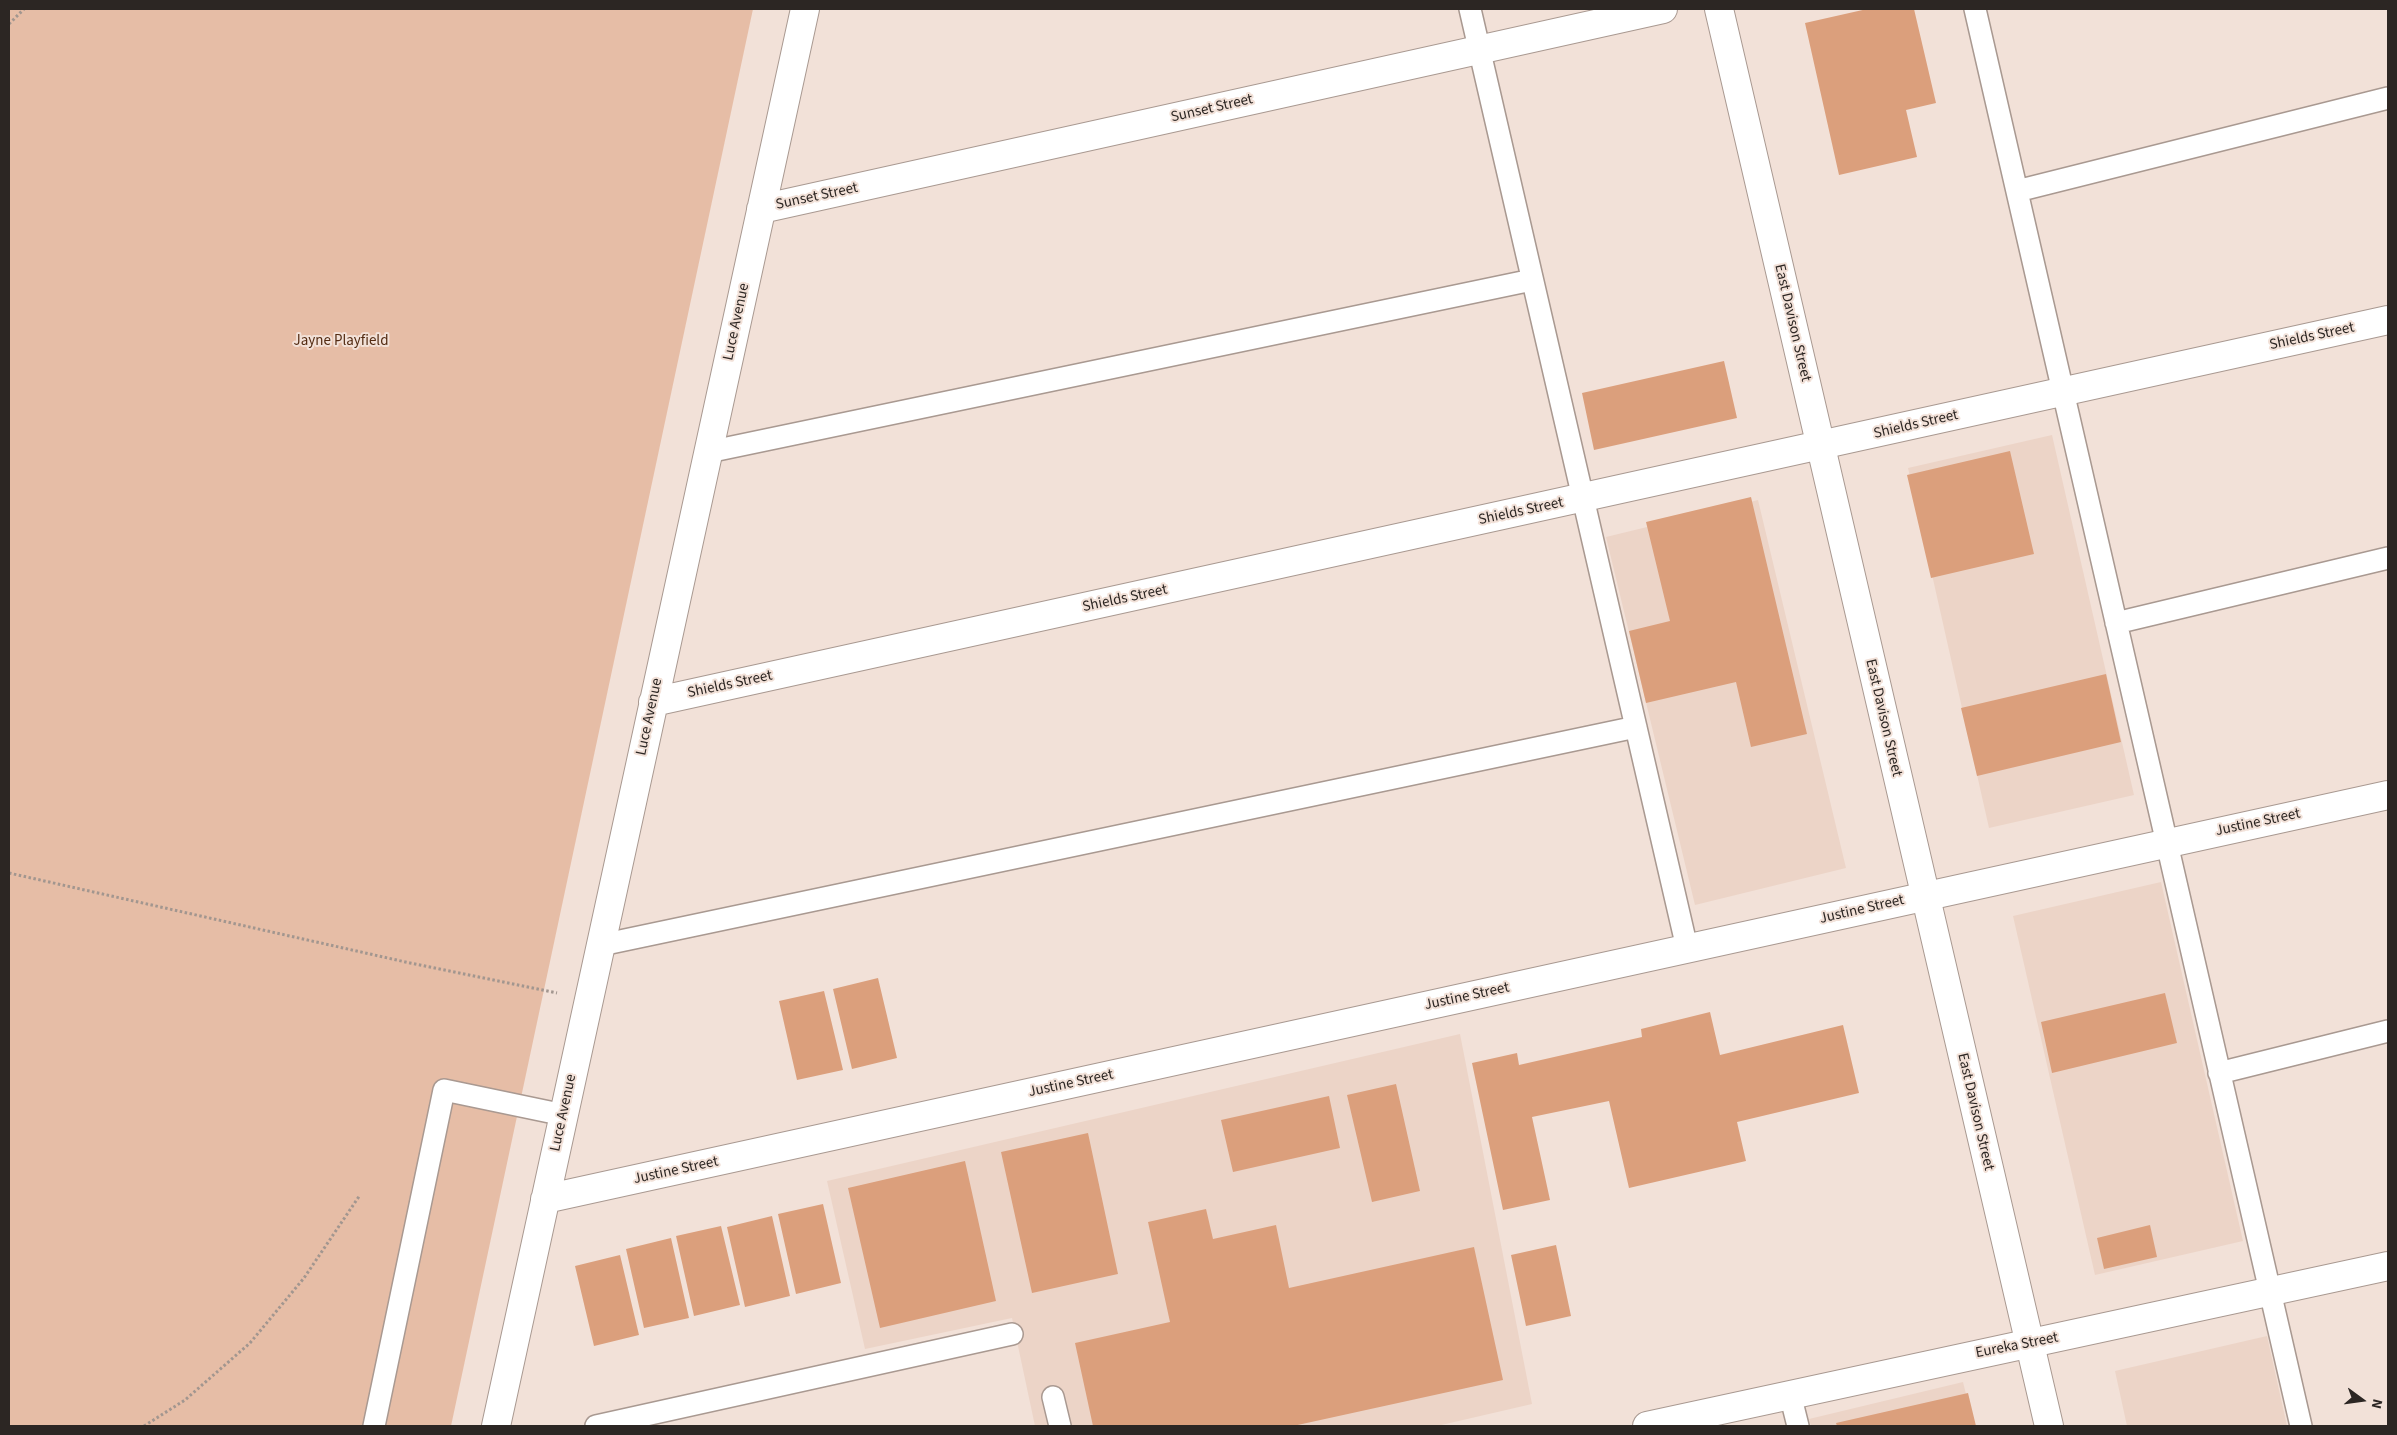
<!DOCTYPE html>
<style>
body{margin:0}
#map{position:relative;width:2397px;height:1435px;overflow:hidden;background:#f2e1d8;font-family:"Source Sans 3",sans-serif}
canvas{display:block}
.frame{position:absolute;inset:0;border:10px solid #2c2623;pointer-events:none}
.north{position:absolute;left:2337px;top:1375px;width:50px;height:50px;-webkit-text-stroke:4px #f2e1d8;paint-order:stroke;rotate:104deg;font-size:14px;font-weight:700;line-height:20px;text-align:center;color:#2c2623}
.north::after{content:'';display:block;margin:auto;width:18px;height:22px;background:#2c2623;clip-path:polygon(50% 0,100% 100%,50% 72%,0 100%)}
</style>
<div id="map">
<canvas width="2397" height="1435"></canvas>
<div class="frame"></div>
<div class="north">N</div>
</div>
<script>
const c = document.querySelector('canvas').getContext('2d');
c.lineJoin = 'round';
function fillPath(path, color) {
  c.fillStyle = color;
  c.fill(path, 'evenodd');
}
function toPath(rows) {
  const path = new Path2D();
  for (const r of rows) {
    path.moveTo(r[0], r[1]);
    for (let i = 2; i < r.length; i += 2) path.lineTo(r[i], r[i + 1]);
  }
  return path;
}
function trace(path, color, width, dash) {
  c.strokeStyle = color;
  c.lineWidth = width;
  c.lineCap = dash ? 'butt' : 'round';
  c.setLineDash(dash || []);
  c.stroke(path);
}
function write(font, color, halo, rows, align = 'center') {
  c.font = font + ' "Source Sans 3",sans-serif';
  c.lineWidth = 4;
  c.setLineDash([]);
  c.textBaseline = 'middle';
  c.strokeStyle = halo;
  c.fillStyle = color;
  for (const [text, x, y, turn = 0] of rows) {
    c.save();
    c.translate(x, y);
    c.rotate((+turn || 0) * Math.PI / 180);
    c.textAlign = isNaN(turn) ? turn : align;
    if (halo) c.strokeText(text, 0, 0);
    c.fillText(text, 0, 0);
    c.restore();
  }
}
const built = toPath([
 [2052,435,2134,795,1989,828,1908,468],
 [1758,500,1846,868,1695,905,1606,537],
 [2161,882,2243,1241,2095,1275,2013,916],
 [1460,1034,1532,1404,1437,1426,1035,1426,1012,1318,865,1349,827,1181],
 [2267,1336,2287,1426,2127,1426,2115,1371],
 [1963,1382,1974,1426,1811,1426,1809,1419]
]);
const green = toPath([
 [9,9,753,9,451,1426,9,1426]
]);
const building = toPath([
 [1867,9,1914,9,1936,103,1906,110,1917,157,1839,175,1805,23],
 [1724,361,1737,418,1594,450,1582,393],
 [2010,451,2034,554,1931,578,1907,475],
 [1751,497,1807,734,1751,747,1736,682,1646,703,1629,631,1670,621,1646,522],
 [2106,674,2121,742,1977,776,1961,708],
 [878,978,897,1058,852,1069,833,989],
 [824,991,843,1070,797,1080,779,1001],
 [2165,993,2177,1043,2052,1073,2041,1022],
 [1710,1012,1720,1055,1843,1025,1859,1093,1737,1122,1746,1161,1629,1188,1609,1101,1532,1117,1550,1200,1503,1210,1472,1063,1517,1053,1519,1065,1642,1037,1641,1029],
 [1396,1084,1420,1191,1372,1202,1347,1095],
 [1329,1096,1340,1148,1233,1172,1221,1120],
 [1088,1133,1118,1274,1032,1293,1001,1152],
 [965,1161,996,1301,880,1328,848,1188],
 [823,1204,841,1283,796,1294,778,1214],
 [1206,1209,1213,1239,1276,1225,1289,1288,1474,1247,1503,1380,1293,1426,1093,1426,1075,1343,1170,1322,1148,1222],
 [772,1216,790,1296,745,1307,727,1227],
 [2150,1225,2157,1257,2104,1269,2097,1238],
 [721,1226,740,1305,694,1316,676,1236],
 [671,1238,689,1318,644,1328,626,1249],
 [1556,1245,1571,1316,1526,1326,1511,1255],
 [620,1255,639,1335,594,1346,575,1266],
 [1968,1393,1976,1426,1837,1426,1836,1423]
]);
const path = toPath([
 [9,24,24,9],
 [9,873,410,963,557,993],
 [144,1426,185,1400,250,1343,304,1278,360,1195]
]);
const service = toPath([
 [1470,9,1687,948],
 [1975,9,2301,1426],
 [2017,191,2388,98],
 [708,452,1532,280],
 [2116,623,2388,558],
 [601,945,1636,727],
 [2219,1073,2388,1031],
 [1790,1394,1798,1426],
 [1053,1397,1060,1426],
 [374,1426,444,1090,564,1115],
 [596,1426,1012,1334]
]);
const minor = toPath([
 [761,209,1663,9],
 [653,702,2388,320],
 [545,1199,2388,795],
 [496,1426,805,9],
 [1647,1426,2388,1266]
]);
const secondary = toPath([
 [1719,9,2049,1426]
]);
const streetNames = [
 ["Sunset Street",1212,109,-13],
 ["Sunset Street",817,197,-12],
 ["Luce Avenue",737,322,-78],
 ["East Davison Street",1792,323,77],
 ["Shields Street",2312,337,-12],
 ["Shields Street",1916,425,-13],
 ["Shields Street",1521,512,-12],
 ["Shields Street",1125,599,-12],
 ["Shields Street",730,685,-12],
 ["Luce Avenue",650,717,-78],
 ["East Davison Street",1883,718,77],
 ["Justine Street",2258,823,-12],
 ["Justine Street",1862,910,-13],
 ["Justine Street",1467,997,-12],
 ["Justine Street",1071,1084,-12],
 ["East Davison Street",1975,1112,77],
 ["Luce Avenue",564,1113,-78],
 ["Justine Street",676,1171,-12],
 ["Eureka Street",2017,1346,-11]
];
const parkNames = [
 ["Jayne Playfield",341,342]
];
fillPath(built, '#ecd4c7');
fillPath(green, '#e6bda6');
fillPath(building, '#db9f7c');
trace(service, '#a99991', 24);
trace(minor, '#a99991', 30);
trace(secondary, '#a99991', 30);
trace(path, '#a2968f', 3, [2.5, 2.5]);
trace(service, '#fff', 21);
trace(minor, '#fff', 28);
trace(secondary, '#fff', 28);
write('15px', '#2c2623', '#f2e1d8', streetNames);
write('15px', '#532b12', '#f2e1d8', parkNames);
</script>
